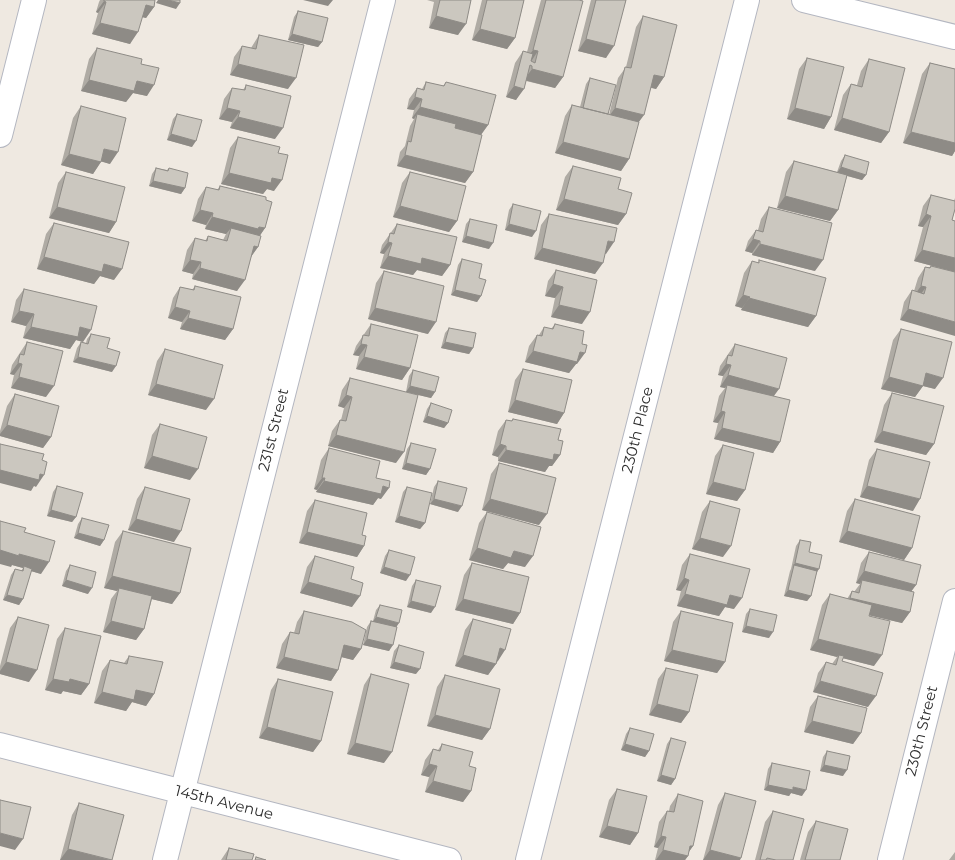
<!DOCTYPE html>
<style>
body{margin:0}
canvas{display:block;background:#efe9e1}
</style>
<canvas width="955" height="860"></canvas>
<script>
const c = document.querySelector('canvas').getContext('2d');
c.lineJoin = 'round';
function toPath(rows) {
  const path = new Path2D();
  for (const r of rows) {
    path.moveTo(r[0], r[1]);
    for (let i = 2; i < r.length; i += 2) path.lineTo(r[i], r[i + 1]);
  }
  return path;
}
function trace(path, color, width, dash) {
  c.strokeStyle = color;
  c.lineWidth = width;
  c.lineCap = dash ? 'butt' : 'round';
  c.setLineDash(dash || []);
  c.stroke(path);
}
function fillPath(path, color) {
  c.fillStyle = color;
  c.fill(path, 'evenodd');
}
function write(font, color, halo, rows, align = 'center') {
  c.font = font + ' Montserrat,sans-serif';
  c.lineWidth = 4;
  c.setLineDash([]);
  c.textBaseline = 'middle';
  c.strokeStyle = halo;
  c.fillStyle = color;
  for (const [text, x, y, turn = 0] of rows) {
    c.save();
    c.translate(x, y);
    c.rotate((+turn || 0) * Math.PI / 180);
    c.textAlign = isNaN(turn) ? turn : align;
    if (halo) c.strokeText(text, 0, 0);
    c.fillText(text, 0, 0);
    c.restore();
  }
}
const minor = toPath([
 [804,0,955,37],
 [0,135,34,0],
 [0,745,449,860],
 [165,860,383,0],
 [528,860,747,0],
 [890,860,955,601]
]);
const wall = toPath([
 [100,0,155,0,154,7,146,18,142,17,130,44,92,34,98,13,96,12,99,2],
 [427,0,471,0,458,35,429,28,434,2],
 [482,0,524,0,515,38,507,49,472,40],
 [541,0,579,0,563,77,555,88,526,81,516,100,506,97,515,63,523,51,527,52],
 [591,0,626,0,606,58,578,51],
 [298,11,322,42,318,47,288,40,294,17],
 [643,16,664,77,656,89,651,88,638,122,629,159,621,171,555,153,565,116,572,105,580,107,586,84,590,78,609,115,618,78,626,67,636,27],
 [259,35,288,89,230,75,234,57,242,46,251,48],
 [97,48,141,64,147,96,133,93,126,102,81,91,89,59],
 [807,58,831,117,824,129,787,119,799,69],
 [869,59,889,132,881,143,834,130,843,95,851,84,857,85,861,71],
 [930,63,955,69,955,151,952,156,903,143,922,74],
 [426,82,443,86,446,82,488,125,481,135,473,172,465,183,397,166,400,152,405,146,410,126,414,119,412,118,414,110,407,109,409,99,417,88,422,89],
 [246,85,275,139,230,128,232,122,219,119,224,99,232,88,243,90],
 [81,106,110,164,101,161,93,174,61,165,73,118],
 [177,114,192,147,167,140,173,119],
 [238,137,278,153,274,191,267,189,263,194,221,184,230,148],
 [845,155,866,175,862,180,847,176,838,210,830,221,777,208,786,172,794,161,837,172,841,161],
 [573,166,618,189,626,214,618,225,556,210,565,177],
 [156,168,167,170,169,168,185,188,181,194,149,186,152,174],
 [66,172,116,222,109,233,49,218,58,183],
 [410,172,457,221,449,232,393,217,402,183],
 [220,186,266,200,265,228,260,235,258,247,251,257,237,291,192,279,193,274,182,271,187,250,195,238,205,241,208,236,223,240,226,234,205,229,206,225,192,221,198,199,206,187,217,190],
 [931,195,954,201,955,198,955,210,952,220,955,221,955,272,914,261,923,227,918,226,923,206],
 [513,204,532,237,505,230,509,210],
 [769,207,815,271,752,255,752,253,745,251,748,241,756,230,758,230,761,219],
 [549,214,606,254,605,254,595,274,534,259,541,225],
 [470,219,489,249,462,242,466,224],
 [54,223,114,280,100,276,94,284,37,269,46,234],
 [397,224,450,265,442,276,417,270,413,275,380,268,384,254,380,253,382,245],
 [462,259,479,278,481,296,477,302,451,295,458,265],
 [759,260,816,316,808,327,741,310,742,308,735,306,744,273,752,261,758,263],
 [931,266,955,272,900,320,904,302,912,290,914,291,918,278,925,267,930,267],
 [556,270,582,324,551,317,555,298,545,296,548,281],
 [384,271,428,334,368,319,376,283],
 [195,286,233,329,225,340,180,329,182,322,168,318,173,298,180,287,192,290],
 [24,289,83,342,76,340,70,349,23,338,26,326,11,322,16,300],
 [371,324,410,368,402,380,356,369,359,356,353,355,356,346],
 [555,324,577,364,576,364,569,373,525,362,529,346,537,335,539,335,544,327,551,329],
 [449,328,473,348,469,354,441,348,445,333],
 [901,329,935,389,923,386,915,397,881,389,893,340],
 [91,334,112,372,73,362,77,348,81,342,86,343,87,339],
 [27,342,46,397,11,388,14,375,10,374,12,365],
 [735,344,774,396,780,442,773,453,714,439,718,423,713,422,719,396,725,388,720,387,723,376,718,375,720,366],
 [165,349,206,410,148,395,157,361],
 [523,369,564,413,557,424,508,412,515,380],
 [413,370,435,392,431,398,406,392,409,376],
 [350,378,396,463,328,446,332,431,340,420,341,420,344,408,338,406,342,390],
 [892,393,934,444,926,455,874,442,884,405],
 [15,394,51,437,43,448,0,436,0,431,7,406],
 [431,403,448,423,444,428,423,422,427,409],
 [513,419,558,440,560,455,552,466,549,466,545,472,498,461,498,457,492,455,498,431,506,420,511,421],
 [160,424,190,480,144,468,152,435],
 [411,443,430,469,426,475,402,469,407,449],
 [723,445,745,490,737,501,706,494,715,456],
 [329,448,376,478,381,499,378,498,373,505,316,492,317,490,314,489,321,460],
 [877,449,913,511,860,497,869,460],
 [499,463,539,525,482,510,491,474],
 [438,481,458,512,430,504,434,487],
 [57,486,76,517,72,522,47,516,53,492],
 [145,487,174,542,128,530,137,499],
 [407,487,425,523,420,529,395,522,403,492],
 [855,499,912,548,904,560,839,542,847,511],
 [315,500,364,546,357,557,299,543,307,511],
 [710,501,723,557,692,549,702,512],
 [487,512,525,567,508,563,503,569,469,560,479,523],
 [82,518,104,540,100,546,74,538,78,524],
 [123,531,180,593,172,604,152,599,144,629,136,640,103,632,111,599,117,591,104,588,115,542],
 [24,532,41,574,31,571,23,599,19,605,3,600,11,575,15,569,21,571,23,568,12,565,11,567],
 [800,540,809,552,817,571,811,596,807,601,784,596,790,571,791,569,796,546],
 [389,550,406,581,380,573,385,556],
 [869,552,916,585,911,591,910,612,902,623,869,615,874,666,843,658,842,661,868,707,813,692,818,673,826,662,832,664,837,657,810,650,822,605,830,594,847,599,852,591,854,592,860,584,856,583,861,563],
 [690,554,734,609,725,607,719,616,677,606,681,591,676,590,682,565],
 [315,556,351,579,352,607,300,593,307,567],
 [472,563,520,613,513,624,455,610,464,575],
 [70,565,88,594,62,586,66,571],
 [416,580,431,613,407,607,412,586],
 [380,605,397,627,389,651,363,645,367,627,371,621,373,621,376,610],
 [750,609,769,638,742,632,746,614],
 [304,611,361,649,353,660,342,657,338,670,331,681,276,668,282,644,290,632,294,633,297,622],
 [681,611,725,662,717,673,664,661,673,622],
 [18,617,29,682,0,674,0,666,10,628],
 [473,619,498,661,488,675,455,666,465,630],
 [65,628,89,684,81,695,63,691,61,694,45,690,57,639],
 [399,645,416,674,390,668,394,651],
 [129,656,154,694,146,706,132,702,126,711,94,703,102,671,110,660,124,663],
 [666,668,689,712,681,723,649,715,658,679],
 [371,674,384,763,347,754,364,685],
 [445,675,490,729,482,740,427,726,437,687],
 [278,679,321,741,313,752,259,738,271,690],
 [818,696,861,733,853,744,804,732,810,707],
 [630,728,649,751,645,757,621,750,626,734],
 [671,738,675,779,671,785,657,781,667,744],
 [442,744,469,766,471,791,463,802,425,792,429,777,421,775,425,760,433,749,438,750],
 [827,751,843,776,820,771,823,757],
 [772,763,802,796,791,793,789,796,764,790,768,769],
 [617,789,638,833,630,845,599,837,609,800],
 [725,793,740,860,703,860,718,805],
 [678,794,693,846,688,853,688,856,685,860,655,860,658,848,654,847,659,822,667,811,669,811,670,806],
 [79,803,112,860,60,860,72,815],
 [773,811,793,860,755,860,765,822],
 [816,821,840,860,800,860,808,832],
 [229,848,252,860,221,860],
 [955,852,955,860,949,860]
]);
const shadedWall = toPath([
 [158,0,168,0,180,3,176,9,156,3],
 [303,0,333,0,328,6],
 [104,1,106,2,98,13,96,12],
 [146,5,154,7,146,18,138,16],
 [436,16,466,24,458,35,429,28],
 [100,23,138,32,130,44,92,34],
 [480,29,515,38,507,49,472,40],
 [292,34,322,42,318,47,288,40],
 [586,39,614,46,606,58,578,51],
 [533,50,538,51,530,63,525,61],
 [238,64,296,78,288,89,230,75],
 [532,69,563,77,555,88,524,80],
 [654,75,664,77,656,89,646,86],
 [89,80,137,81,154,85,147,96,133,93,126,102,81,91],
 [514,86,524,89,516,100,506,97],
 [415,97,422,99,414,110,407,109],
 [420,107,488,125,480,136,416,120,417,114,414,119,412,118],
 [227,108,240,111,232,122,219,119],
 [615,108,644,115,636,126,607,119],
 [795,108,831,117,824,129,787,119],
 [238,117,283,128,275,139,230,128],
 [842,118,889,132,881,143,834,130],
 [911,132,955,143,955,151,952,156,903,143],
 [171,134,196,141,192,147,167,140],
 [563,142,629,159,621,171,555,153],
 [104,149,118,152,110,164,96,160],
 [69,154,101,162,93,174,61,165],
 [405,155,473,172,465,183,397,166],
 [841,167,866,175,862,180,837,173],
 [229,173,272,178,282,180,274,191,267,189,263,194,221,184],
 [153,181,185,188,181,194,149,186],
 [785,196,838,210,830,221,777,208],
 [564,199,626,214,618,225,556,210],
 [400,206,457,221,449,232,393,217],
 [57,207,116,222,109,233,49,218],
 [200,210,213,213,206,225,192,221],
 [926,214,931,216,923,227,918,226],
 [212,217,259,227,265,228,257,240,231,228,226,234,205,229],
 [509,224,536,231,532,237,505,230],
 [466,236,493,243,489,249,462,242],
 [753,239,760,241,752,253,745,251],
 [608,241,614,242,606,254,600,252],
 [388,242,392,243,384,254,380,253],
 [760,244,823,260,815,271,752,255],
 [254,246,258,247,250,258],
 [542,248,603,263,595,274,534,259],
 [922,250,955,258,955,272,914,261],
 [388,256,422,258,450,265,442,276,417,270,413,275,380,268],
 [44,257,104,264,122,269,114,280,100,276,94,284,37,269],
 [190,260,201,262,193,274,182,271],
 [200,268,245,280,237,291,192,279],
 [553,284,563,287,555,298,545,296],
 [921,286,926,287,918,298,913,297],
 [455,290,481,296,477,302,451,295],
 [743,295,750,297,742,308,735,306],
 [749,298,816,316,808,327,741,310],
 [559,305,590,312,582,324,551,317],
 [175,307,190,311,182,322,168,318],
 [375,308,436,322,428,334,368,319],
 [908,309,955,322,955,336,900,320],
 [19,311,34,314,26,326,11,322],
 [188,318,233,329,225,340,180,329],
 [31,327,80,327,91,330,83,342,76,340,70,349,23,338],
 [445,342,473,348,469,354,441,348],
 [361,344,367,345,359,356,353,355],
 [533,351,580,352,585,353,577,364,576,364,569,373,525,362],
 [78,357,116,366,112,372,73,362],
 [364,357,410,368,402,380,356,369],
 [18,363,22,364,14,375,10,374],
 [726,364,731,365,723,376,718,375],
 [926,373,943,378,935,389,919,385],
 [728,375,779,389,771,400,727,385,725,388,720,387],
 [19,377,54,386,46,397,11,388],
 [889,377,923,386,915,397,881,389],
 [156,384,214,399,206,410,148,395],
 [410,386,435,392,431,398,406,392],
 [346,395,352,397,344,408,338,406],
 [515,400,564,413,557,424,508,412],
 [721,411,725,412,718,423,713,422],
 [427,416,448,423,444,428,423,422],
 [7,425,51,437,43,448,0,436,0,434],
 [722,428,780,442,773,453,714,439],
 [882,431,934,444,926,455,874,442],
 [336,435,404,452,396,463,328,446],
 [500,444,506,446,498,457,492,455],
 [506,450,554,454,560,455,552,466,549,466,545,472,498,461],
 [152,456,198,469,190,480,144,468],
 [406,463,430,469,426,475,402,469],
 [0,470,40,474,44,475,36,487,34,486,31,491,0,483],
 [322,478,325,478,317,490,314,489],
 [324,481,383,486,389,488,381,499,378,498,373,505,316,492],
 [713,482,745,490,737,501,706,494],
 [867,486,920,499,913,511,860,497],
 [434,499,462,506,458,512,430,504],
 [490,499,547,514,539,525,482,510],
 [51,510,76,517,72,522,47,516],
 [399,516,425,523,420,529,395,522],
 [136,519,181,531,174,542,128,530],
 [847,531,912,548,904,560,839,542],
 [307,532,364,546,357,557,299,543],
 [78,533,104,540,100,546,74,538],
 [700,538,731,546,723,557,692,549],
 [477,548,514,551,533,556,525,567,508,563,503,569,469,560],
 [0,550,19,554,49,562,41,574,24,569,24,566,23,568,12,565,11,567,0,564],
 [795,563,819,569,815,575,794,565,791,569],
 [384,567,410,575,406,581,380,573],
 [864,571,916,585,908,596,862,580,860,584,856,583],
 [112,576,180,593,172,604,118,591,119,588,117,591,104,588],
 [684,578,689,580,681,591,676,590],
 [66,580,92,588,88,594,62,586],
 [308,582,360,596,352,607,300,593],
 [788,590,811,596,807,601,784,596],
 [685,594,730,595,742,598,734,609,725,607,719,616,677,606],
 [7,595,23,599,19,605,3,600],
 [850,598,910,612,902,623,842,609],
 [463,599,520,613,513,624,455,610],
 [411,601,435,607,431,613,407,607],
 [376,617,399,623,395,629,372,623],
 [111,621,144,629,136,640,103,632],
 [746,626,773,632,769,638,742,632],
 [367,639,393,645,389,651,363,645],
 [818,639,882,655,874,666,838,657,839,655,837,657,810,650],
 [344,645,361,649,353,660,337,656],
 [500,648,505,650,498,661,492,660],
 [672,650,725,662,717,673,664,661],
 [463,655,496,664,488,675,455,666],
 [284,657,338,670,331,681,276,668],
 [6,662,37,670,29,682,0,674,0,671],
 [394,662,420,669,416,674,390,668],
 [53,679,70,679,89,684,81,695,63,691,61,694,45,690],
 [820,681,876,696,868,707,813,692],
 [136,690,154,694,146,706,132,702,126,711,94,703,102,692],
 [657,704,689,712,681,723,649,715],
 [435,715,490,729,482,740,427,726],
 [812,721,861,733,853,744,804,732],
 [267,727,321,741,313,752,259,738],
 [355,743,392,752,384,763,347,754],
 [625,744,649,751,645,757,621,750],
 [429,764,437,766,429,777,421,775],
 [824,765,847,770,843,776,820,771],
 [661,775,675,779,671,785,657,781],
 [433,781,471,791,463,802,425,792],
 [768,785,793,787,806,790,802,796,791,793,789,796,764,790],
 [607,826,638,833,630,845,599,837],
 [0,833,23,839,15,850,0,846],
 [661,836,666,837,658,848,654,847],
 [690,846,693,846,686,856,688,856,685,860,656,860,663,850],
 [68,849,110,860,60,860],
 [710,850,741,858,740,860,703,860]
]);
const building = toPath([
 [104,0,155,0,154,7,146,5,138,32,100,23,106,2,104,1,104,0],
 [168,0,180,0,180,3,168,0],
 [440,0,471,0,466,24,436,16,440,0],
 [487,0,524,0,515,38,480,29,487,0],
 [546,0,579,0,583,1,563,77,532,69,532,66,530,65,524,89,514,86,523,51,533,54,531,61,535,63,538,51,533,50,546,0],
 [596,0,626,0,614,46,586,39,596,0],
 [298,11,328,18,322,42,292,34,298,11],
 [643,16,677,25,664,77,654,75,644,115,615,108,625,67,631,68,643,16],
 [259,35,304,45,296,78,238,64,242,46,256,49,259,35],
 [97,48,142,59,141,64,159,68,154,85,137,81,134,91,89,80,97,48],
 [807,58,844,67,831,117,795,108,807,58],
 [869,59,905,68,889,132,842,118,851,84,862,87,869,59],
 [930,63,955,69,955,143,911,132,930,63],
 [590,78,616,85,608,114,583,108,590,78],
 [426,82,444,86,446,82,496,95,488,125,420,107,422,99,415,97,417,88,424,90,426,82],
 [246,85,291,96,283,128,238,117,240,111,227,108,232,88,245,90,246,85],
 [572,105,639,122,629,159,563,142,572,105],
 [81,106,126,118,118,152,104,149,101,162,69,154,81,106],
 [177,114,202,120,196,141,171,134,177,114],
 [417,114,456,124,455,128,482,135,473,172,405,155,408,141,411,142,417,114],
 [238,137,280,147,278,153,288,155,282,180,272,178,271,183,229,173,238,137],
 [845,155,869,162,866,175,841,167,845,155],
 [794,161,847,175,838,210,785,196,794,161],
 [573,166,621,178,618,189,632,193,626,214,564,199,573,166],
 [156,168,168,171,169,168,188,173,185,188,153,181,156,168],
 [66,172,125,187,116,222,57,207,66,172],
 [410,172,466,186,457,221,400,206,410,172],
 [220,186,266,197,266,200,272,202,265,228,259,227,258,229,212,217,213,213,200,210,206,187,219,190,220,186],
 [931,195,955,201,955,209,952,220,955,221,955,258,922,250,931,216,926,214,931,195],
 [513,204,541,211,536,231,509,224,513,204],
 [769,207,832,223,823,260,760,244,760,241,753,239,756,230,763,232,769,207],
 [549,214,617,228,614,242,608,241,603,263,542,248,549,214],
 [470,219,497,225,493,243,466,236,470,219],
 [54,223,129,242,122,269,104,264,102,272,44,257,54,223],
 [397,224,457,237,450,265,422,258,421,264,388,256,392,243,388,242,390,233,394,234,397,224],
 [231,228,261,236,258,247,254,246,245,280,200,268,201,262,190,260,195,238,207,241,208,236,227,241,231,228],
 [462,259,482,264,479,278,486,280,481,296,455,290,462,259],
 [759,260,826,278,816,316,749,298,750,297,743,295,752,261,759,263,759,260],
 [931,266,955,272,955,322,908,309,912,290,924,294,926,287,921,286,925,267,930,268,931,266],
 [556,270,597,280,590,312,559,305,563,287,553,284,556,270],
 [384,271,444,286,436,322,375,308,384,271],
 [195,286,241,297,233,329,188,318,190,311,175,307,180,287,194,290,195,286],
 [24,289,97,306,91,330,80,327,78,337,31,327,34,314,19,311,24,289],
 [371,324,418,335,410,368,364,357,367,345,361,344,363,335,369,336,371,324],
 [555,324,584,331,582,344,587,345,585,353,580,352,577,362,533,351,537,335,542,336,544,327,553,329,555,324],
 [449,328,476,333,473,348,445,342,449,328],
 [901,329,952,342,943,378,926,373,923,386,889,377,901,329],
 [91,334,110,338,107,348,120,352,116,366,78,357,81,342,88,344,91,334],
 [27,342,63,351,54,386,19,377,22,364,18,363,20,354,24,355,27,342],
 [735,344,787,358,779,389,728,375,731,365,726,364,728,355,732,356,735,344],
 [165,349,223,365,214,399,156,384,165,349],
 [523,369,572,380,564,413,515,400,523,369],
 [413,370,439,377,435,392,410,386,413,370],
 [350,378,418,395,404,452,336,435,340,420,346,421,352,397,346,395,350,378],
 [727,385,790,400,780,442,722,428,725,412,721,411,727,385],
 [892,393,944,406,934,444,882,431,892,393],
 [15,394,59,406,51,437,7,425,15,394],
 [431,403,452,410,448,423,427,416,431,403],
 [513,419,561,429,558,440,563,441,560,455,554,454,553,460,506,450,506,446,500,444,506,420,512,421,513,419],
 [160,424,207,437,198,469,152,456,160,424],
 [411,443,436,449,430,469,406,463,411,443],
 [0,444,44,454,42,460,47,462,44,475,40,474,39,480,0,470,0,444],
 [723,445,754,453,745,490,713,482,723,445],
 [329,448,380,461,376,478,390,481,389,488,383,486,381,494,324,481,325,478,322,478,329,448],
 [877,449,930,462,920,499,867,486,877,449],
 [499,463,556,478,547,514,490,499,499,463],
 [438,481,467,488,462,506,434,499,438,481],
 [57,486,83,493,76,517,51,510,57,486],
 [145,487,190,499,181,531,136,519,145,487],
 [407,487,432,493,425,523,399,516,407,487],
 [855,499,920,516,912,548,847,531,855,499],
 [315,500,367,513,362,535,366,536,364,546,307,532,315,500],
 [710,501,740,509,731,546,700,538,710,501],
 [487,512,541,527,533,556,514,551,511,558,477,548,487,512],
 [82,518,109,525,104,540,78,533,82,518],
 [0,521,26,528,24,532,55,541,49,562,19,554,19,556,0,550,0,521],
 [123,531,191,548,180,593,112,576,123,531],
 [800,540,811,542,809,552,822,555,819,569,795,563,800,540],
 [389,550,415,557,410,575,384,567,389,550],
 [869,552,921,565,916,585,864,571,869,552],
 [690,554,750,569,742,598,730,595,727,605,685,594,689,580,684,578,690,554],
 [315,556,354,567,351,579,363,583,360,596,308,582,315,556],
 [472,563,529,577,520,613,463,599,472,563],
 [70,565,96,572,92,588,66,580,70,565],
 [794,565,817,571,811,596,788,590,794,565],
 [24,566,32,569,23,599,7,595,15,569,23,571,24,566],
 [416,580,441,586,435,607,411,601,416,580],
 [862,580,914,592,910,612,850,598,852,591,859,593,862,580],
 [119,588,152,596,144,629,111,621,119,588],
 [830,594,872,605,869,616,890,621,882,655,818,639,830,594],
 [380,605,402,610,399,623,376,617,380,605],
 [750,609,777,615,773,632,746,626,750,609],
 [304,611,352,622,366,630,361,649,344,645,338,670,284,657,290,632,299,634,304,611],
 [681,611,733,623,725,662,672,650,681,611],
 [18,617,49,625,37,670,6,662,18,617],
 [473,619,511,629,505,650,500,648,496,664,463,655,473,619],
 [371,621,397,627,393,645,367,639,371,621],
 [65,628,101,636,89,684,70,679,69,682,53,679,65,628],
 [399,645,424,652,420,669,394,662,399,645],
 [839,655,844,656,842,661,883,673,876,696,820,681,826,662,836,665,839,655],
 [129,656,163,662,154,694,136,690,134,700,102,692,110,660,127,664,129,656],
 [666,668,698,675,689,712,657,704,666,668],
 [371,674,409,684,392,752,355,743,371,674],
 [445,675,500,689,490,729,435,715,445,675],
 [278,679,333,692,321,741,267,727,278,679],
 [818,696,867,708,861,733,812,721,818,696],
 [630,728,654,734,649,751,625,744,630,728],
 [671,738,686,742,675,779,661,775,671,738],
 [442,744,473,752,469,766,476,768,471,791,433,781,437,766,429,764,433,749,440,751,442,744],
 [827,751,850,756,847,770,824,765,827,751],
 [772,763,810,771,806,790,793,787,793,790,768,785,772,763],
 [617,789,647,796,638,833,607,826,617,789],
 [725,793,756,801,741,858,710,850,725,793],
 [678,794,703,801,693,846,690,846,688,856,663,850,666,837,661,836,667,811,674,812,678,794],
 [0,800,31,807,23,839,0,833,0,800],
 [79,803,124,815,112,860,68,849,79,803],
 [773,811,804,819,793,860,776,860,767,858,766,860,760,860,773,811],
 [816,821,848,829,840,860,805,860,816,821],
 [229,848,254,854,252,860,226,860,229,848],
 [256,857,266,860,255,860,256,857]
]);
const streetNames = [
 ["231st Street",274,430,-76],
 ["230th Place",638,430,-76],
 ["230th Street",922,731,-76],
 ["145th Avenue",224,803,14]
];
trace(minor, '#b4b7c1', 26);
trace(minor, '#fff', 24);
fillPath(wall, '#afaba4');
fillPath(shadedWall, '#8e8b86');
fillPath(building, '#cbc7bf');
trace(building, '#8e8b86', 1);
write('15px', '#2e2e2e', '#fff', streetNames);
</script>
